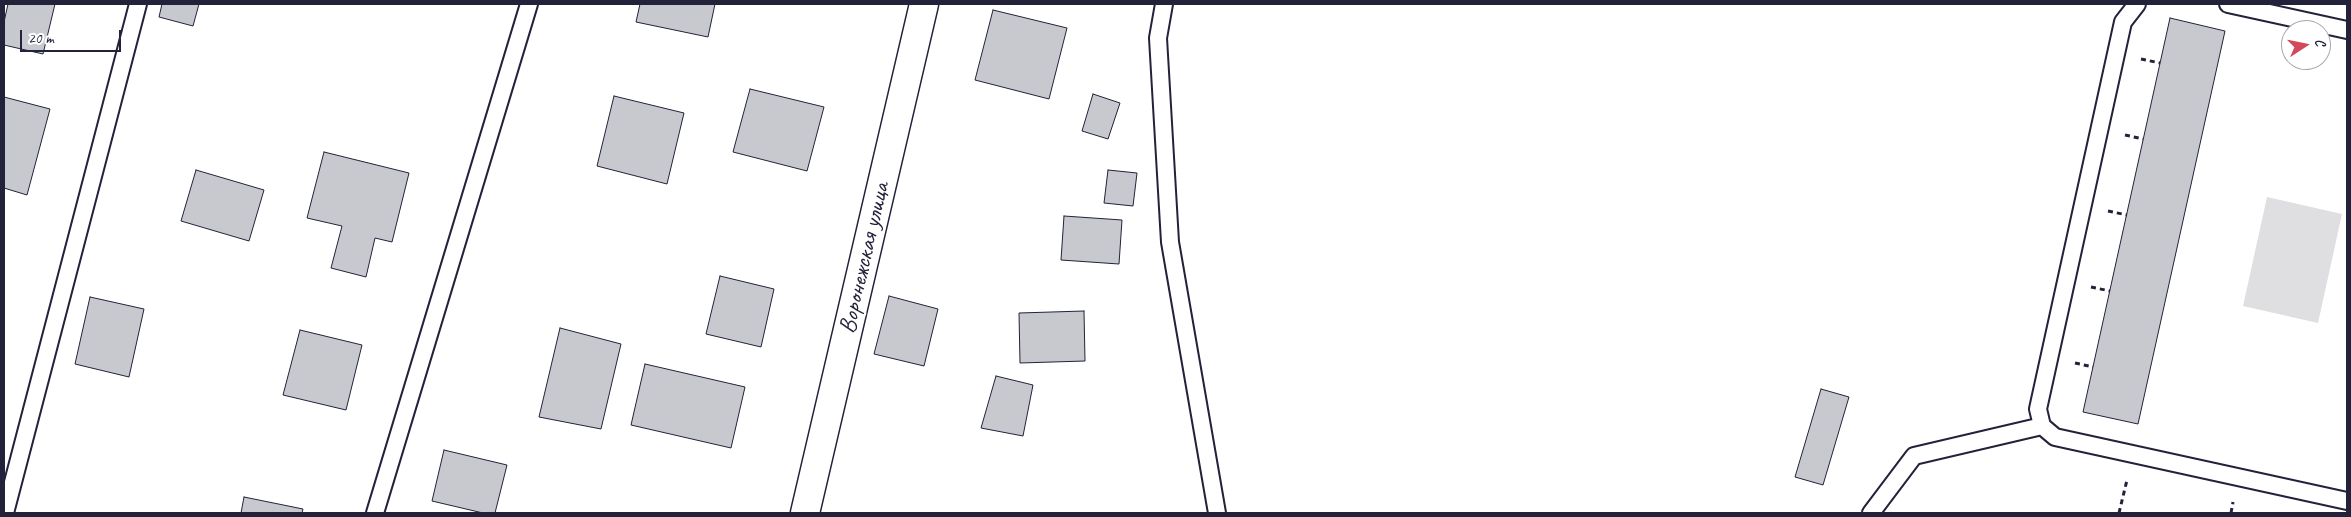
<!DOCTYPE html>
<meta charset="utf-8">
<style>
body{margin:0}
#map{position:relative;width:2351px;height:517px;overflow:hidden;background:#fff;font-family:Caveat,sans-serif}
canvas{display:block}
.frame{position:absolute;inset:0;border:5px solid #22223b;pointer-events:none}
.north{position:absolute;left:2281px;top:20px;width:50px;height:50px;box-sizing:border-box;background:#fff;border:1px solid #a7a7b1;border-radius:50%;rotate:79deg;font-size:14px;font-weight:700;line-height:20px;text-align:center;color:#22223b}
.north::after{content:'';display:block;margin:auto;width:18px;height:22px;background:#d1495b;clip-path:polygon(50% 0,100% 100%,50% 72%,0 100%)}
.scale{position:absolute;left:20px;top:30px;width:101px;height:22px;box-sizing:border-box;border:2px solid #22223b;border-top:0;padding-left:6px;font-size:15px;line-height:18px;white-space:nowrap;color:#22223b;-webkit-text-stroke:4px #fff;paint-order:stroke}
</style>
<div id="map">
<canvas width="2351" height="517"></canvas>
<div class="frame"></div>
<div class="north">С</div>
<div class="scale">20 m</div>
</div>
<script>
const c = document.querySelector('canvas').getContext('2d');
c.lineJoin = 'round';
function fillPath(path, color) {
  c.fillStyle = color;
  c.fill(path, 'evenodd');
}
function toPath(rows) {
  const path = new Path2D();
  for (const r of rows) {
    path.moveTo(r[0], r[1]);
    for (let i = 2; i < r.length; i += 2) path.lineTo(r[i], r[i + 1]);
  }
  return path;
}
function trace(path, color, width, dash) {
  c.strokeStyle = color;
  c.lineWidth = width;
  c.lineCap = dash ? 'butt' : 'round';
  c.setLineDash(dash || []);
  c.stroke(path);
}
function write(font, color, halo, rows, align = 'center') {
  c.font = font + ' Caveat,sans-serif';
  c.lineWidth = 4.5;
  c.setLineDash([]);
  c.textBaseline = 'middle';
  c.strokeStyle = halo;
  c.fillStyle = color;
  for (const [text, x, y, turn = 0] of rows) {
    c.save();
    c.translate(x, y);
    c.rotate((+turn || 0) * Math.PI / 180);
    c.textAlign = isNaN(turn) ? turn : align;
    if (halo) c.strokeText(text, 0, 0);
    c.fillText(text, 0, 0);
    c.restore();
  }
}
const green = toPath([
 [2267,197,2342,214,2318,323,2243,306]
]);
const building = toPath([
 [8,4,55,4,43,54,4,45,4,22,8,4],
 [162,4,199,4,193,26,159,17,162,4],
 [640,4,715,4,708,37,636,22,640,4],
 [993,10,1067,28,1049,99,975,80,993,10],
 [2170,18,2225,31,2138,424,2083,412,2170,18],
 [750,89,824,107,807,171,733,152,750,89],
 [1093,94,1120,103,1108,139,1082,131,1093,94],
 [614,96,684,113,667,184,597,166,614,96],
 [4,97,50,109,27,195,4,188,4,97],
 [324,152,409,173,392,242,375,238,366,277,331,268,342,226,307,218,324,152],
 [196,170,264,190,249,241,181,221,196,170],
 [1108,170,1137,173,1133,206,1104,203,1108,170],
 [1064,216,1122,220,1119,264,1061,260,1064,216],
 [720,276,774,289,761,347,706,334,720,276],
 [889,296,938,309,924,366,874,354,889,296],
 [90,297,144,309,129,377,75,364,90,297],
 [1084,311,1085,361,1020,363,1019,313,1084,311],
 [560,328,621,344,601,429,539,417,560,328],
 [300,330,362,345,346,410,283,395,300,330],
 [645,364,745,387,731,448,631,425,645,364],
 [996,376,1033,385,1023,436,981,428,996,376],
 [1821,389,1849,397,1823,485,1795,477,1821,389],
 [444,450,507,465,495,513,483,513,432,501,444,450],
 [244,497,303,509,302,513,241,513,244,497]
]);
const path = toPath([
 [2141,59,2160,63],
 [2125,135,2143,139],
 [2108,211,2127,215],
 [2091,287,2110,291],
 [2075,363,2093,367],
 [2119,513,2127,480],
 [2231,513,2233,502]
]);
const lane = toPath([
 [1164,4,1158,38,1170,242,1217,513],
 [2137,4,2123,22,2038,409,2042,426,2055,437,2347,501],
 [2228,4,2347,30],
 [5,513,138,4],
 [375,513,529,4],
 [1871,513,1914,456,2042,426]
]);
const street = toPath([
 [805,513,924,4]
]);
const streetNames = [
 ["Воронежская улица",865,258,-77]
];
fillPath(green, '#dfdfe2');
fillPath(building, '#c8c8cf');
trace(building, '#22223b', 1);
trace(lane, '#22223b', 20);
trace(street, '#22223b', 31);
trace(path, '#22223b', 3, [5, 4]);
trace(lane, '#fff', 16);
trace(street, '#fff', 28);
write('24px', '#22223b', '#fff', streetNames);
</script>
